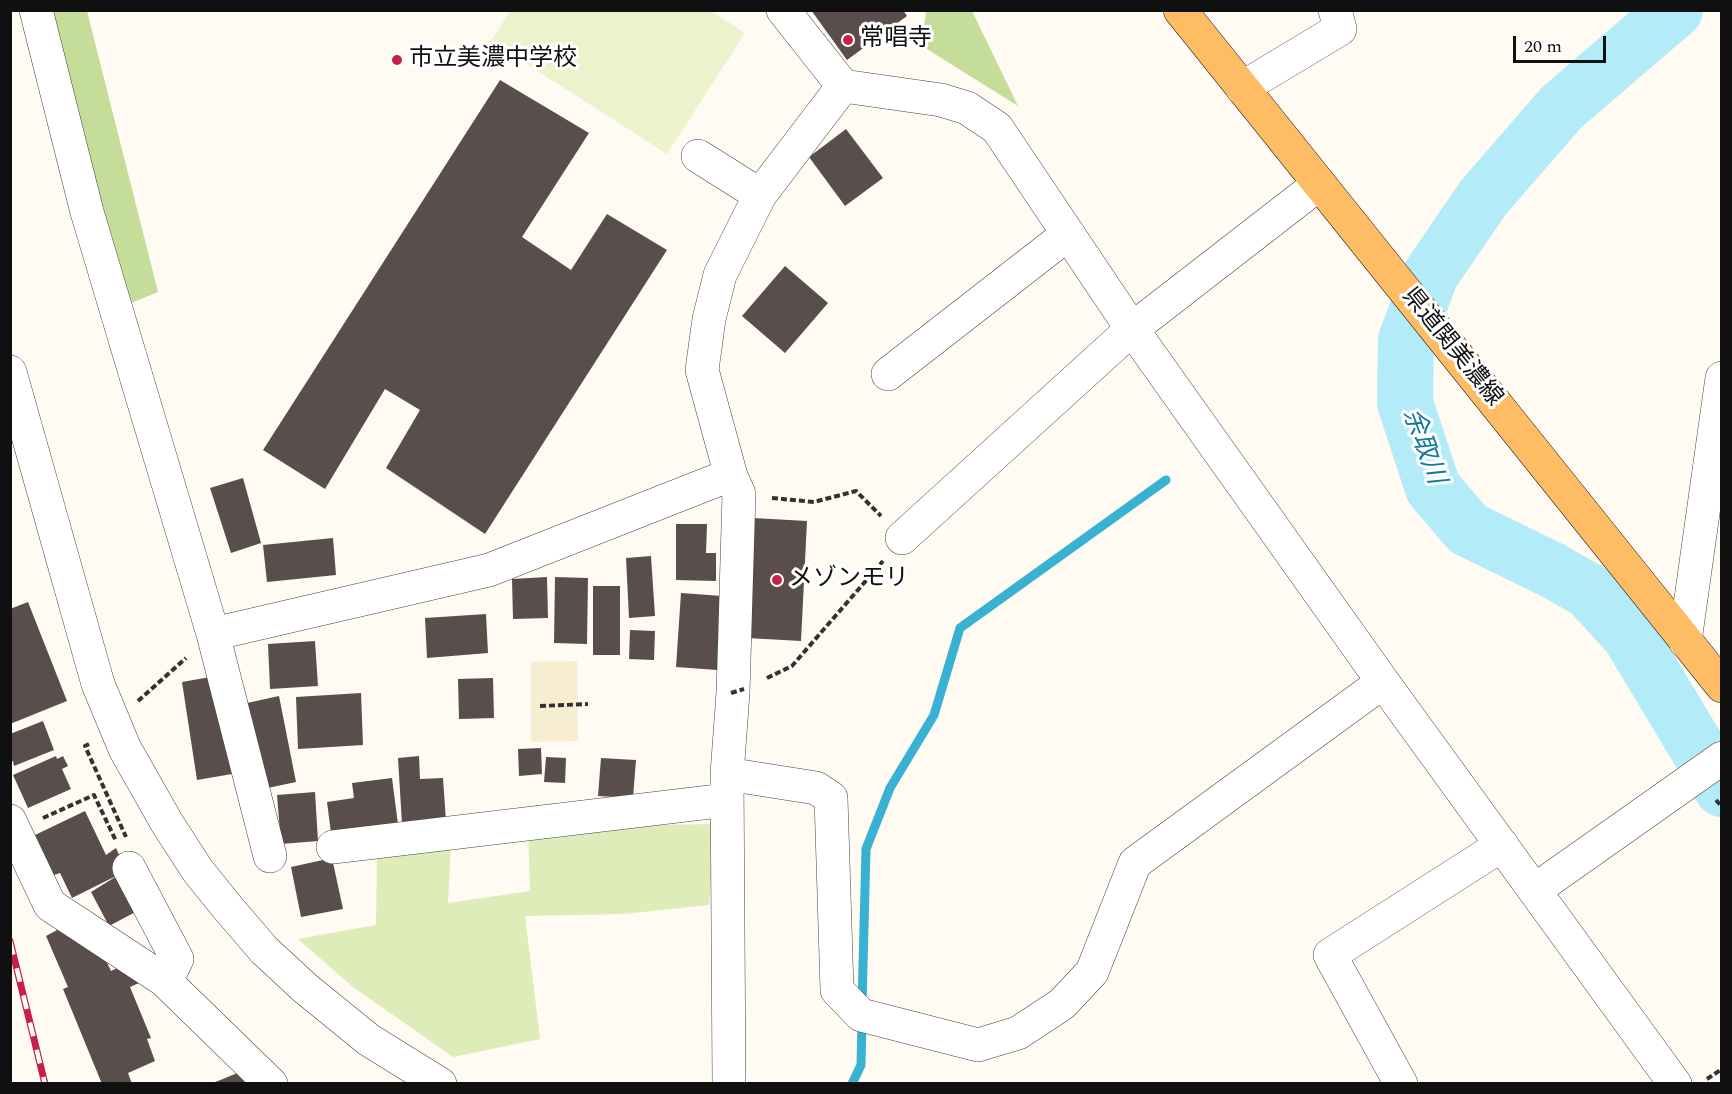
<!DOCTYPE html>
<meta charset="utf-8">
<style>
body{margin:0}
#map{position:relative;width:1732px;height:1094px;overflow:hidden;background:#fffaf2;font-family:Spectral,serif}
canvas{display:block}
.frame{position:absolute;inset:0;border:12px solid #101010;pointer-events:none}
.scale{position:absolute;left:1513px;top:36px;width:93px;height:27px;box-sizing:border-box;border:3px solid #101010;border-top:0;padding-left:8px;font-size:18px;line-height:21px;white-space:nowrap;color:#101010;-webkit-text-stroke:4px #fff;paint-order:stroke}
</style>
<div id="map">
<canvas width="1732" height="1094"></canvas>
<div class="frame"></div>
<div class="scale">20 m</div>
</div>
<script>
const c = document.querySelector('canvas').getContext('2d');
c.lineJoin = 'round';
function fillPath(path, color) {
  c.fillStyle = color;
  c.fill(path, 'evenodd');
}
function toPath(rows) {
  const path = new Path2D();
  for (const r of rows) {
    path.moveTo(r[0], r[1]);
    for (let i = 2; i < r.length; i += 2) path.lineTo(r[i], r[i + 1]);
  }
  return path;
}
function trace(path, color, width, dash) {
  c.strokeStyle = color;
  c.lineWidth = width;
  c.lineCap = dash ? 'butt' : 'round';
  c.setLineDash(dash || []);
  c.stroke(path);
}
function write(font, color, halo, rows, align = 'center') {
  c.font = font + ' Spectral,"Noto Sans JP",serif';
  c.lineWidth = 6;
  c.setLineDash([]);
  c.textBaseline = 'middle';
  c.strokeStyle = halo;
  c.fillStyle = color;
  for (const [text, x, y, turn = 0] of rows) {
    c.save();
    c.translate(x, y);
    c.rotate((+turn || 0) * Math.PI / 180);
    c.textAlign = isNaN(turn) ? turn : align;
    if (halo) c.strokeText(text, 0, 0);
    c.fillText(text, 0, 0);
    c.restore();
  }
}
const farmland = toPath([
 [577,661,578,741,531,742,531,662]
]);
const green = toPath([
 [716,824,709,905,624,914,525,916,540,1039,453,1057,353,987,298,939,376,925,377,857,451,844,448,903,530,891,528,827]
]);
const forest = toPath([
 [48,11,87,11,158,292,124,306],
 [926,11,972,11,1018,106,922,46]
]);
const pitch = toPath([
 [511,10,711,11,745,33,667,154,491,41]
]);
const stream = toPath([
 [862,1005,866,849,890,788,934,715,960,628,1166,480],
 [852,1084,861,1065,862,1022]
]);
const river = toPath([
 [1675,10,1561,108,1483,198,1431,274,1406,340,1405,403,1433,488,1468,529,1552,570,1589,591,1630,636,1722,789]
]);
const building = toPath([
 [811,10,903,10,907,16,847,60],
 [500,80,589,133,522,237,571,270,607,214,667,250,485,534,386,468,420,410,385,389,325,489,263,450],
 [846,129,883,178,845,206,809,157],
 [785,266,828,303,785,353,742,316],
 [243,478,261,543,231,553,210,488],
 [753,518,807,521,801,641,747,638],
 [676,524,707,524,706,553,716,553,716,581,676,580],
 [333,538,336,575,267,582,263,545],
 [651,556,655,616,629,618,626,558],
 [547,577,548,618,513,619,512,579],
 [555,577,588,578,587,644,554,643],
 [593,586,620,586,620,655,593,655],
 [681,593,722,596,717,670,676,667],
 [28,602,67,701,10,724,10,609],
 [486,614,488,653,427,658,425,618],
 [630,630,655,631,654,660,629,659],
 [315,641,318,686,270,689,268,644],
 [216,676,232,774,197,780,182,682],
 [493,678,494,718,459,719,458,679],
 [361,693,363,745,298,749,296,697],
 [279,696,296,782,263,789,247,703],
 [43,721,54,750,14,766,13,761,10,762,10,734],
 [541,748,542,774,519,776,518,749],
 [56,756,57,759,63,756,68,766,62,769,71,789,28,808,13,775],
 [419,756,420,779,443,778,446,821,402,824,398,758],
 [546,757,566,758,565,783,544,782],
 [601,758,636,760,633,798,598,796],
 [392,778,399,832,332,841,327,802,354,798,352,783],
 [315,792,318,841,281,844,277,795],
 [85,811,106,855,116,848,143,908,109,926,91,892,120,874,72,898,60,873,54,875,35,835],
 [332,858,343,909,301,917,291,867],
 [59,929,103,954,111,971,124,965,139,983,130,987,151,1038,147,1039,155,1061,128,1073,132,1084,102,1084,63,989,68,987,46,936],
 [240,1072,245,1084,213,1084,213,1083]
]);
const path = toPath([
 [772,498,814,502,856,491,881,516],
 [767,678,792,666,883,561],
 [138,701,186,658],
 [540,706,588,704],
 [89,744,85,746,126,837],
 [1716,800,1722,807],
 [43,818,94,795,116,841],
 [1707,1079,1722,1069]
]);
const minor = toPath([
 [36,10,87,212,213,634,489,570,730,475],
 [783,10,843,86,941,100,967,108,997,128,1132,329,1383,682,1675,1084],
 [1242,88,1340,29,1335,10],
 [698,156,760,195],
 [10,372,98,684,125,749,167,823,198,871,228,908,264,950,305,988,369,1040,440,1084],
 [888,374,1068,234],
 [902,538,1132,329,1319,184],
 [213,634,270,856],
 [1685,641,1722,378],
 [727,774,816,788,831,798,837,990,861,1015,978,1045,1018,1033,1062,1004,1092,972,1135,863,1383,682],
 [10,821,50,905,164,980,271,1084],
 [333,847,727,800],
 [129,868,177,959,166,982],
 [1535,890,1722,758],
 [729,1084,727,774,733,693,739,494,731,476,702,370,709,319,720,275,760,195,843,86],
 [1401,1084,1330,955,1502,845]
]);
const major = toPath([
 [1180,10,1722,686]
]);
const rail = toPath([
 [10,941,45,1084]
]);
const pathBridge = toPath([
 [731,693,744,689]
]);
const markers = [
 [848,40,6,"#c72046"],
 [397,60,6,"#c72046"],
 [777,580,6,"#c72046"]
];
const poiNames = [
 ["常唱寺",860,40],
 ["市立美濃中学校",409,60],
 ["メゾンモリ",789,580]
];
const streetNames = [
 ["県道関美濃線",1451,348,51]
];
const waterNames = [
 ["余取川",1422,447,70]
];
fillPath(farmland, '#f7edd1');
fillPath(green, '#ddecb9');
fillPath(forest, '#c4dd98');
fillPath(pitch, '#ecf3cc');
trace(stream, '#38b1d3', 9);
trace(river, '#b4ebf9', 56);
fillPath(building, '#594e4b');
trace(minor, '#434343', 34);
trace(major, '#212121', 34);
trace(path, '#323232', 4, [6, 3]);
trace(minor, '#fff', 33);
trace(major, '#febd64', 33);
trace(rail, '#c72046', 7);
trace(rail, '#fff', 4.5, [14]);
trace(pathBridge, '#323232', 4, [6, 3]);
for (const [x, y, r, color] of markers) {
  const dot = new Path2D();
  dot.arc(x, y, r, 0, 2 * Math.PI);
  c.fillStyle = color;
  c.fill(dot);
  trace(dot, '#fff', 2);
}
write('24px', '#101010', '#fff', poiNames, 'left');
write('24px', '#101010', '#fff', streetNames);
write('italic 26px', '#127ba0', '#fff', waterNames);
</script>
